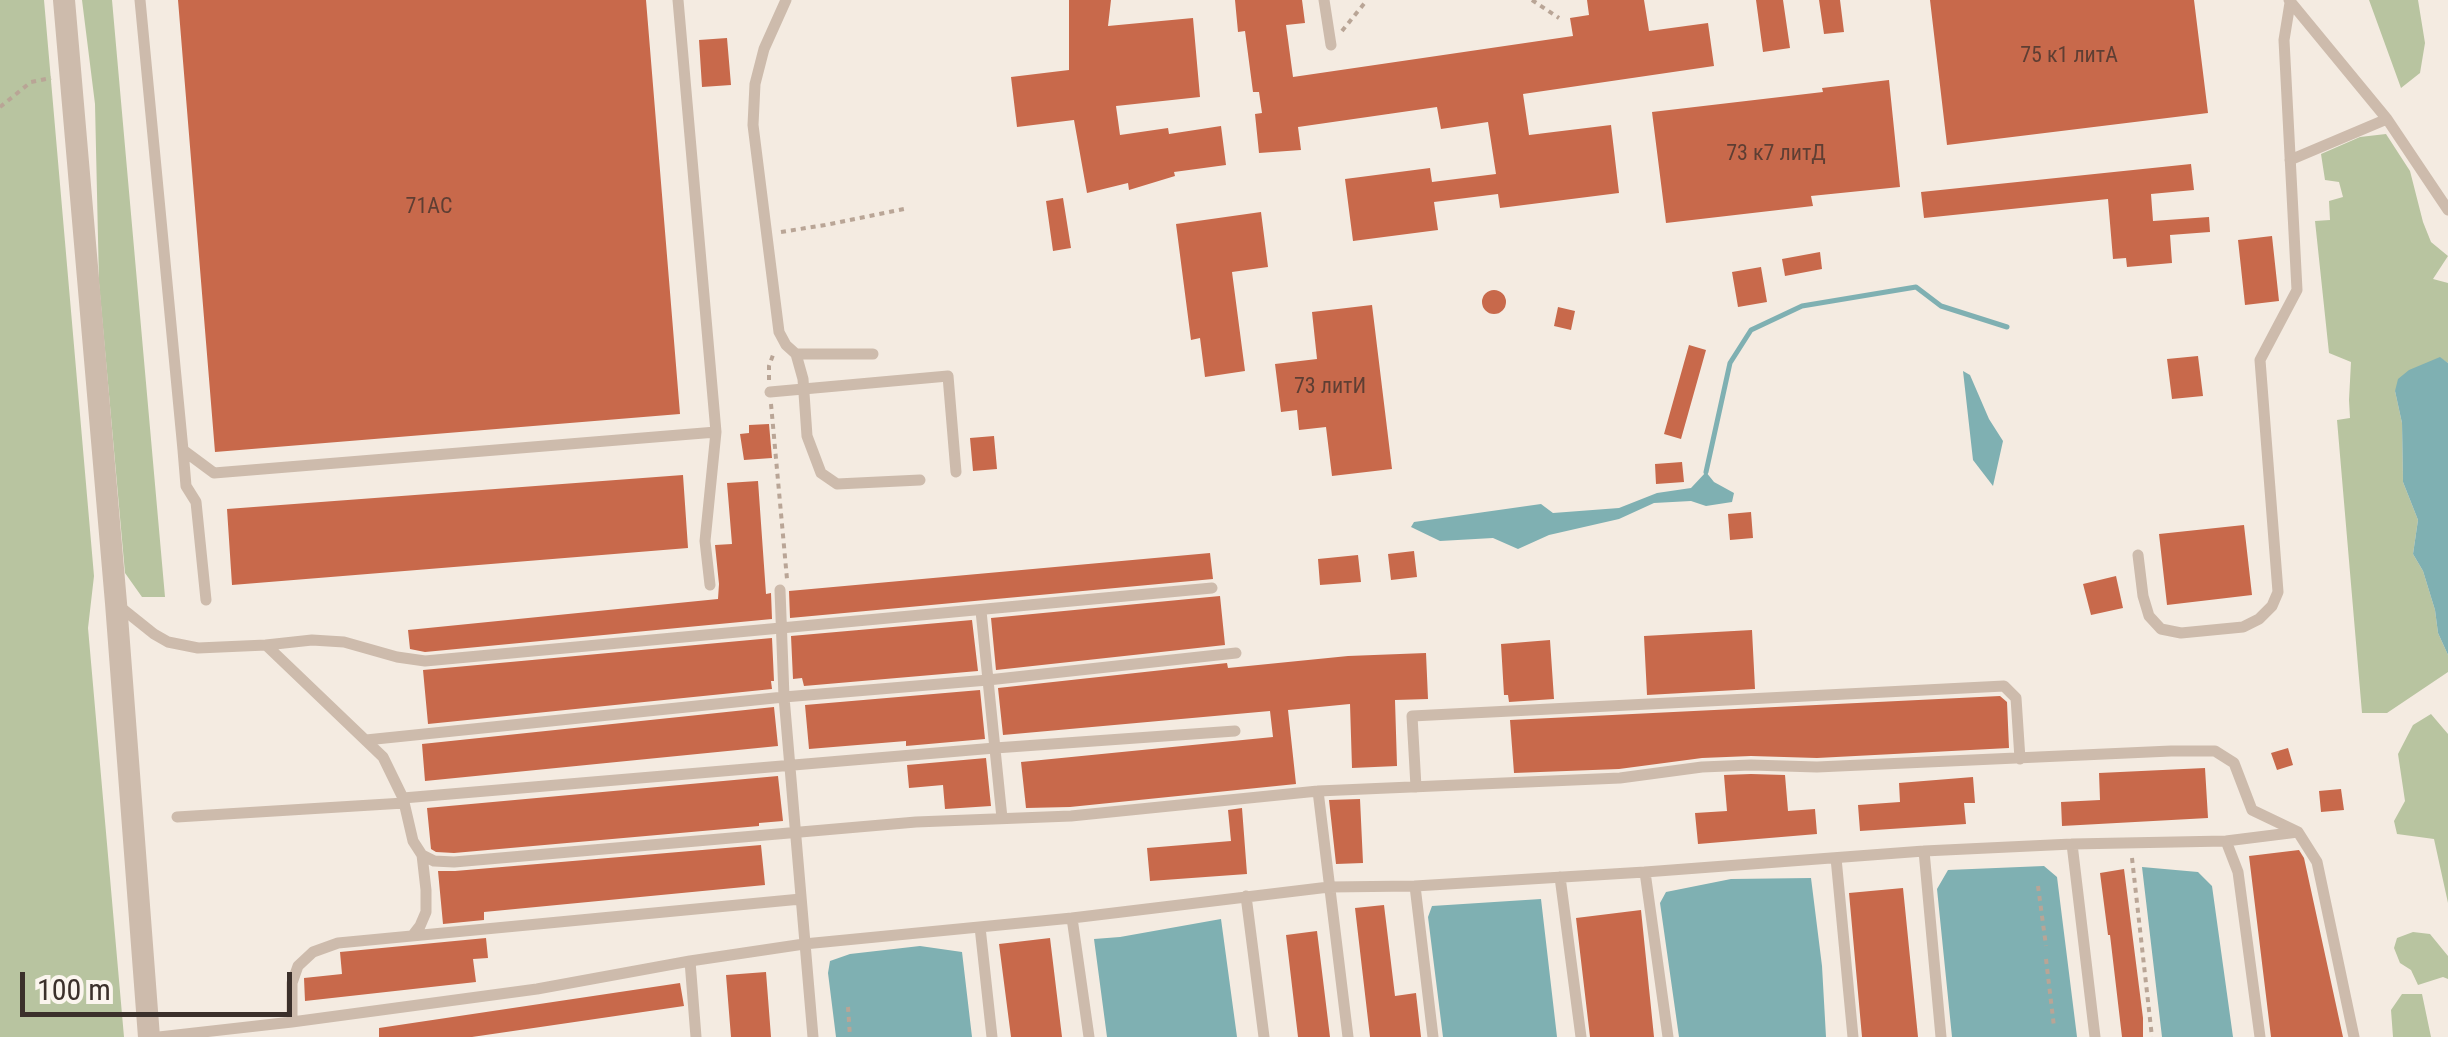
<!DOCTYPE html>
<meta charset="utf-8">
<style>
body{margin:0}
#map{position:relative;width:2448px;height:1037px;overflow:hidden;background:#f4ebe1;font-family:"Roboto Condensed",sans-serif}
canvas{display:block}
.scale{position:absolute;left:20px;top:972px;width:272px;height:45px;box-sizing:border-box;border:5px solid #3b302b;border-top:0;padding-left:12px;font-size:30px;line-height:35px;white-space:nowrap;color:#3b302b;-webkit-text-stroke:8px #fbf5ee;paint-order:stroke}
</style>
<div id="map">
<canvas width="2448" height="1037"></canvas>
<div class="scale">100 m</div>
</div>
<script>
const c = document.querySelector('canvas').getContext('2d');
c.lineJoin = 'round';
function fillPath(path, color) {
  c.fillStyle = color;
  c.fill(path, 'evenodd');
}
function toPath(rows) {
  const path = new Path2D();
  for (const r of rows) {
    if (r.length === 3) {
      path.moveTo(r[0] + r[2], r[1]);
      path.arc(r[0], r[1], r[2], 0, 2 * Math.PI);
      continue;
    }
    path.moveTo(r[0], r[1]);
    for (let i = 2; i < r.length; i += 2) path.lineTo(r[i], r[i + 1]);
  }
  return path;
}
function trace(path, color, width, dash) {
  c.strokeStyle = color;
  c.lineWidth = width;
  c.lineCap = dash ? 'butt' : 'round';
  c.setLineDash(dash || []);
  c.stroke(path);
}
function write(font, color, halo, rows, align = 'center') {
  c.font = font + ' "Roboto Condensed",sans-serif';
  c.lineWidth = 8;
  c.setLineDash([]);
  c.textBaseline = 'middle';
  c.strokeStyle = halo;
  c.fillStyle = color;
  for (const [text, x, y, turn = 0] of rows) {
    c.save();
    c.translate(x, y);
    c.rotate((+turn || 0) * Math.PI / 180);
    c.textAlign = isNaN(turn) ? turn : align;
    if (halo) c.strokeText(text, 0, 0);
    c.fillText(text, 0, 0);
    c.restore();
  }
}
const green = toPath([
 [0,0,44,0,94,576,88,628,124,1037,0,1037],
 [82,0,112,0,165,597,142,597,125,573,99,283,95,104],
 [2369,0,2418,0,2425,43,2420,73,2401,88],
 [2386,134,2410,171,2423,222,2431,242,2448,256,2433,279,2448,283,2448,363,2440,358,2395,391,2402,423,2403,482,2418,520,2413,554,2423,571,2435,610,2438,633,2448,655,2448,672,2387,713,2362,713,2337,420,2350,418,2349,400,2351,362,2329,353,2315,221,2330,220,2329,201,2343,197,2339,182,2325,180,2321,154,2360,137],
 [2431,714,2448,734,2448,903,2434,839,2397,834,2394,821,2405,801,2398,754,2413,725],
 [2413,932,2430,934,2448,956,2448,979,2443,977,2418,985,2411,970,2400,963,2394,948,2397,938],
 [2402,994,2422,994,2431,1037,2393,1037,2391,1010]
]);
const water = toPath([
 [2440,357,2448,363,2448,655,2438,633,2435,610,2423,571,2413,554,2418,520,2403,482,2402,423,2395,391,2398,379,2409,370],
 [1963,371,1970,375,1989,419,2003,441,1993,486,1973,460],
 [1706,472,1714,482,1734,493,1732,502,1706,506,1691,501,1654,503,1619,519,1549,535,1518,549,1493,538,1440,541,1411,527,1414,522,1541,504,1553,513,1619,508,1657,493,1691,488],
 [2044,866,2057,877,2077,1037,1952,1037,1937,889,1948,870],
 [2142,867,2198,872,2212,886,2233,1037,2162,1037],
 [1811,878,1822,966,1826,1037,1679,1037,1660,903,1666,892,1731,879],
 [1541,899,1557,1037,1443,1037,1428,917,1432,906],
 [1221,919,1237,1037,1107,1037,1094,939,1120,937],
 [920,946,962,952,972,1037,836,1037,828,973,830,961,850,954]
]);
const stream = toPath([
 [1706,472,1730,363,1751,330,1802,306,1916,287,1941,306,2007,327]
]);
const building = toPath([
 [178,0,646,0,680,414,215,452],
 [1069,0,1111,0,1108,26,1193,18,1200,97,1116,106,1120,135,1168,128,1169,134,1221,126,1226,165,1174,172,1175,176,1129,190,1128,183,1087,193,1074,120,1017,127,1011,77,1069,70],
 [1235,0,1302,0,1305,23,1286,25,1293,77,1573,36,1570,18,1589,15,1587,0,1644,0,1649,31,1708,23,1714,66,1523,94,1529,135,1611,125,1619,193,1500,208,1498,194,1434,202,1438,230,1353,241,1345,179,1430,168,1432,182,1496,174,1488,122,1441,129,1437,107,1298,127,1301,150,1259,153,1255,114,1262,113,1259,92,1253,92,1245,31,1238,32],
 [1756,0,1783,0,1790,48,1763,52],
 [1819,0,1840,0,1844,32,1824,34],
 [1930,0,2194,0,2208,113,1947,145],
 [727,38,731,85,702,87,699,40],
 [1889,80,1900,187,1811,196,1813,206,1666,223,1652,112,1823,92,1822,88],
 [2191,164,2194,190,2151,194,2153,221,2209,217,2210,232,2170,235,2172,263,2127,267,2126,258,2113,259,2108,199,1924,218,1921,192],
 [1063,198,1071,248,1053,251,1046,201],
 [1261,212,1268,267,1232,272,1245,371,1205,377,1200,338,1191,340,1176,224],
 [2272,236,2279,301,2245,305,2238,240],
 [1820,252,1822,269,1785,276,1782,259],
 [1761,267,1767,302,1738,307,1732,272],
 [1494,302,12],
 [1372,305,1392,469,1332,476,1326,427,1299,430,1297,410,1281,412,1275,364,1317,359,1312,312],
 [1558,307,1575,311,1571,330,1554,326],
 [1689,345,1706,350,1681,439,1664,434],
 [2198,356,2203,396,2172,399,2167,359],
 [769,424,772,458,744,460,740,434,749,433,749,425],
 [994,436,997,469,973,471,970,438],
 [1682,462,1684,482,1656,484,1655,464],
 [683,475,688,548,232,585,227,509],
 [758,481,766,594,771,593,772,619,425,652,410,649,408,630,718,599,719,584,715,545,732,544,727,483],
 [1751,512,1753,538,1730,540,1728,514],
 [2244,525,2252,595,2167,605,2159,534],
 [1414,551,1417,577,1391,580,1388,554],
 [1210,553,1213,579,790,618,789,591],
 [1358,555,1361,582,1320,585,1318,559],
 [2116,576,2123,608,2091,615,2083,584],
 [1220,596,1225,645,996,670,991,618],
 [972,620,978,671,804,686,802,678,793,679,791,636],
 [1752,630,1755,689,1647,695,1644,636],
 [772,638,774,681,771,681,772,689,428,724,423,670],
 [1550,640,1554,699,1509,702,1508,695,1504,695,1501,644],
 [1426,653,1428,699,1395,700,1397,766,1352,768,1350,704,1288,710,1296,784,1070,807,1026,808,1021,762,1273,737,1270,711,1003,735,998,688,1227,663,1228,668,1348,656],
 [980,690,985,739,906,746,906,741,809,749,805,705],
 [2000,696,2007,702,2009,748,1817,758,1751,756,1702,758,1619,769,1514,773,1510,720],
 [774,707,778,746,425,781,422,744],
 [2288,748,2293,765,2277,770,2271,753],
 [986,758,991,806,945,809,943,785,909,788,907,765],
 [2205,768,2208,818,2062,826,2061,802,2100,800,2099,773],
 [1751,774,1785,775,1788,811,1815,809,1817,834,1698,844,1695,813,1727,811,1724,775],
 [778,776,783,821,759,823,759,826,454,853,436,852,431,849,427,808],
 [1973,777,1975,803,1964,803,1966,824,1860,831,1858,805,1900,802,1899,783],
 [2341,789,2344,810,2321,812,2319,791],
 [1360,799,1363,863,1336,864,1329,800],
 [1242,808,1247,874,1150,881,1147,848,1231,841,1228,810],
 [761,845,765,885,484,912,484,920,443,924,438,871,455,871],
 [2299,850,2304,858,2343,1037,2271,1037,2249,856],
 [2124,869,2143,1018,2143,1037,2122,1037,2110,935,2108,935,2100,873],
 [1903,888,1918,1037,1862,1037,1849,893],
 [1384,905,1395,996,1416,993,1421,1037,1370,1037,1355,908],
 [1641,910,1654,1037,1590,1037,1576,918],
 [1317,931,1330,1037,1298,1037,1286,935],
 [486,938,488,958,473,959,476,982,305,1001,304,978,342,974,340,952],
 [1050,938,1062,1037,1011,1037,999,944],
 [766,972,771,1037,731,1037,726,975],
 [680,983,684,1006,472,1037,379,1037,379,1028]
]);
const path = toPath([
 [1532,0,1559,18],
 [1342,31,1367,0],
 [0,107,31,82,51,78],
 [781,232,825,225,904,209],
 [769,380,769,366,773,355],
 [771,404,787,579],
 [2132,858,2152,1037],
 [2038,886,2046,946],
 [2046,959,2054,1027],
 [848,1007,850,1037]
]);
const service = toPath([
 [140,0,183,450,214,473,716,432],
 [678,0,716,432,705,541,710,585],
 [786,0,764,49,755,84,753,125,779,332,786,345,796,354,873,354],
 [1324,0,1331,45],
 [2289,0,2387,119,2448,210],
 [2290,160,2387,119],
 [796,354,803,379,807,436,821,473,837,484,920,480],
 [770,392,948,376,956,472],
 [183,450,186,486,196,502,206,600],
 [2138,555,2143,596,2149,616,2161,629,2181,633,2243,627,2259,619,2272,606,2278,592,2260,360,2297,290,2284,40,2290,3],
 [780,590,784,697,813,1037],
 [119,606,154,634,168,642,198,648,266,645,383,757,403,798,413,841,422,855,434,861,454,862,916,822,1071,816,1318,791,1620,778,1702,767,1751,765,1817,767,2171,751,2215,751,2234,763,2252,810,2298,832,2317,862,2354,1037],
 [981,611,1002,818],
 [266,645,312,640,344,642,397,657,425,661,1212,588],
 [366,740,784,697,988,680,1236,653],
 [1416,787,1412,716,2004,686,2016,698,2020,759],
 [1318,791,1348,1037],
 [403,798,995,748,1235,731],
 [177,817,404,803],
 [2226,841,2238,872,2260,1037],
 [2072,844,2095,1037],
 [1924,851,1941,1037],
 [1836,858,1853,1037],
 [1645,872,1668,1037],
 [1560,877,1581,1037],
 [1415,886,1433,1037],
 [1246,896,1264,1037],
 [1072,918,1089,1037],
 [980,927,992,1037],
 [413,935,420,926,426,912,426,890,422,855],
 [690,961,696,1037],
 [292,1022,292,983,298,966,313,952,338,943,801,899],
 [159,1037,292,1022,537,989,690,961,804,944,1072,918,1329,887,1415,886,1645,872,1924,851,2072,844,2226,841,2298,832]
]);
const minor = toPath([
 [64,0,116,603,149,1037]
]);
const numberNames = [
 ["75 к1 литА",2069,56],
 ["73 к7 литД",1776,154],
 ["71АС",429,207],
 ["73 литИ",1330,387]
];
fillPath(green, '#b8c4a0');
fillPath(water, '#7fb0b2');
trace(stream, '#7fb0b2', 5);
fillPath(building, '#c8694b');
trace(path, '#b9a596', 4, [5, 5]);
trace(service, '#cdbbac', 11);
trace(minor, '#cdbbac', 22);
write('22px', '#5e3e33', null, numberNames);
</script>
